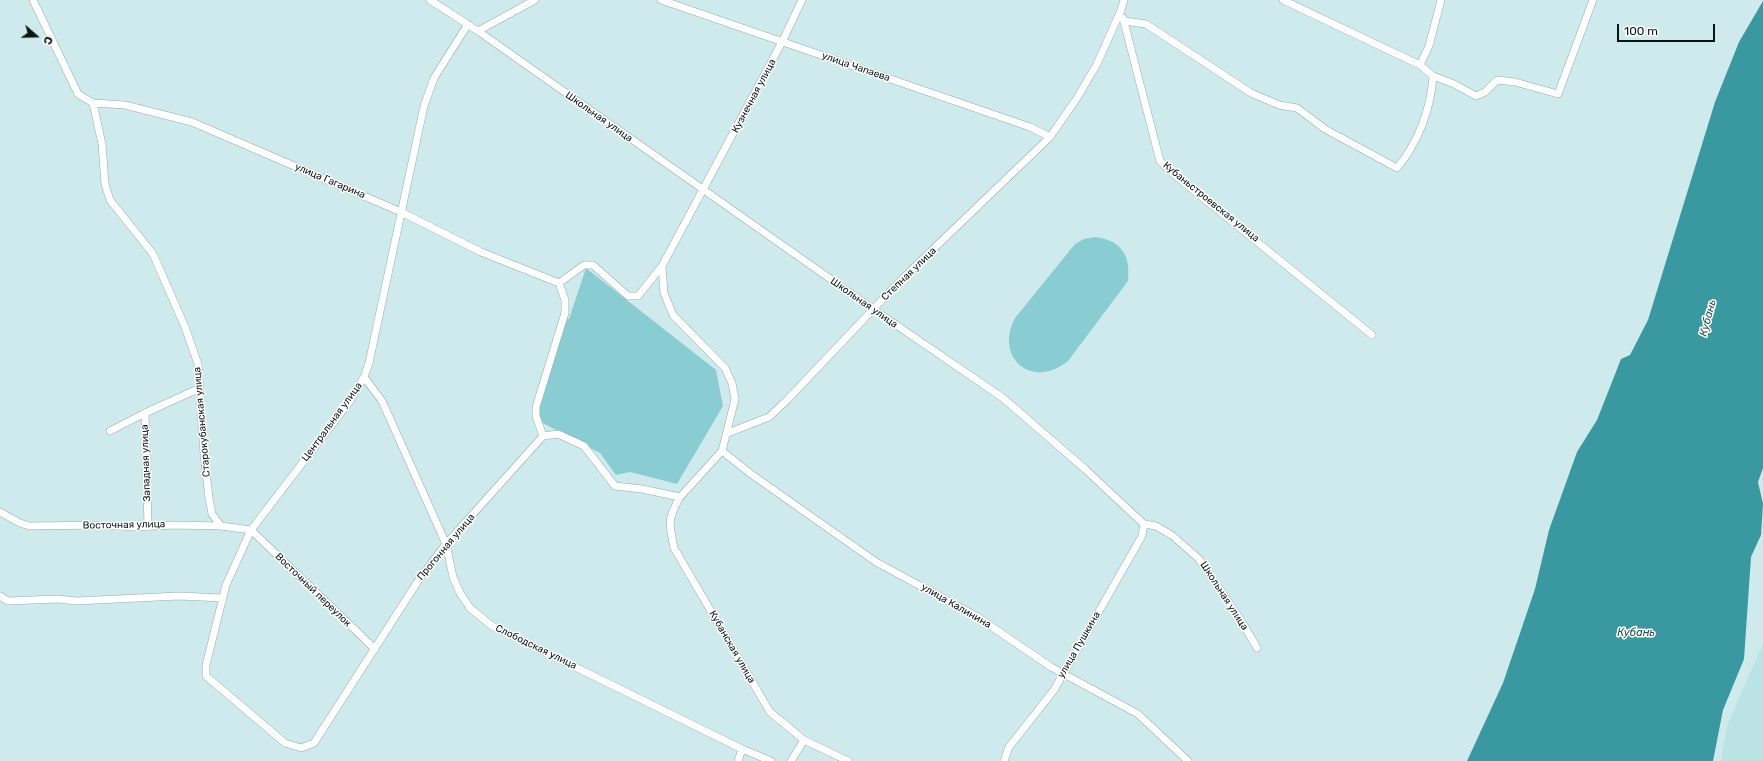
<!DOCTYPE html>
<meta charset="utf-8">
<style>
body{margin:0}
#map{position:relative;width:1763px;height:761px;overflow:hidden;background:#ceeaed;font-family:Rubik,sans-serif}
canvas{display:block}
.north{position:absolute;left:16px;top:16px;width:40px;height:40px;-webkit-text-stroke:3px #fff;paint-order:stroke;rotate:110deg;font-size:11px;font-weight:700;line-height:16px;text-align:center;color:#0a1515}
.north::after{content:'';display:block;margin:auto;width:14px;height:18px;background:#0a1515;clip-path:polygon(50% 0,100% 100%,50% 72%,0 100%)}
.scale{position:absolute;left:1617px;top:24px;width:98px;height:18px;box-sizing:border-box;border:2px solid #0a1515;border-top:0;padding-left:5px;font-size:12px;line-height:14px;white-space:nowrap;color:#0a1515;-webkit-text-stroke:3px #fff;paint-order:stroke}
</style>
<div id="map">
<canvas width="1763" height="761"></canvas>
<div class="north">С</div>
<div class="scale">100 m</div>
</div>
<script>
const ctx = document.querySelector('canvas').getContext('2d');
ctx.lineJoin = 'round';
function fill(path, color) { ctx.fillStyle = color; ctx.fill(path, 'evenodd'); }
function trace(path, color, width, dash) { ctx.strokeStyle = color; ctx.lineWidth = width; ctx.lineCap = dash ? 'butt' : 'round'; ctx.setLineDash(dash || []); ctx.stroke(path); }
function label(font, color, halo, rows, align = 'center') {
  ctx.font = font + ' Rubik,sans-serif'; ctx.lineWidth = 3; ctx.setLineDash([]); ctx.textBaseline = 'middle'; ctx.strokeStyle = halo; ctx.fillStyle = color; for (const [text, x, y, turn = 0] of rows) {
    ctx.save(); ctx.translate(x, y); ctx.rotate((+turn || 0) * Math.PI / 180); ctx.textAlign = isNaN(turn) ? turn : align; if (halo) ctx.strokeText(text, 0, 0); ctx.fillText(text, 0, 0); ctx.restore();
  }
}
const built = new Path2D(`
 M 1763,644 L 1763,761 L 1721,761 L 1727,726 Z`);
const green = new Path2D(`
 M 1095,237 C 1121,240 1131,255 1128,281 L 1068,361 C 1032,390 994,358 1015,318 L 1075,244 L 1084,239 Z
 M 586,268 L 716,370 L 723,406 L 677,484 L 630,472 L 616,475 L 600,453 L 541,422 L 536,413 L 566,319 L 569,319 Z`);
const water = new Path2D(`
 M 1763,1 L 1763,468 L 1758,482 L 1763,504 L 1761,535 L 1751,557 L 1744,659 L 1723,710 L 1713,761 L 1467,761 L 1503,683 L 1535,589 L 1549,530 L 1577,452 L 1597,420 L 1621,359 L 1630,355 L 1648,320 L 1715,102 L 1739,42 Z`);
const minor = new Path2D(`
 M 33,0 L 78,94 L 93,103 L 125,105 L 192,122 L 401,212 L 481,252 L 559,283
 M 430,0 L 478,31 L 873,309 L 1003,398 L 1085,469 L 1133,514 L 1144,524 L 1156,526 L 1173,536 L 1199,559 L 1242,622 L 1257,648
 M 661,0 L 1030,127 L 1050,137
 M 1123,18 L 1160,161 L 1171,172 L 1372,335
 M 1124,21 L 1146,24 L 1251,93 L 1279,105 L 1297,108 L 1325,129 L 1397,168 C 1418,143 1431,109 1433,76 L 1420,65 L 1283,0
 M 468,24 L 434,78 L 424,106 L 369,363 L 364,377 L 350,401 L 251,530 L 226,585 L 206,665 L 206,676 L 285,743 L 301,748 L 314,743 L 418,581 L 446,544 L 543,436 L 536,416 L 536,407 L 565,313 L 565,300 L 559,283
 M 478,31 L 535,0
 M 1420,65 L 1429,46 L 1441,0
 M 1433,76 L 1454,84 L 1476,96 L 1485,92 L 1497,80 L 1515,82 L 1558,94 L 1593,0
 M 93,103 L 102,144 L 105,184 L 110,200 L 153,254 L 185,327 L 198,364 L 204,454 L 209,498 L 212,514 L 221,526
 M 559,283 L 584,265 L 593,265 L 628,296 L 638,296 L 662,266 L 782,42 L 802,0
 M 364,377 L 382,401 L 446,544 L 453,577 L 460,593 L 470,608 L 492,626 L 742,749 L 771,761
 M 110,431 L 145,413
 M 728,433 L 769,417 L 787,400 L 900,281 L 1050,137 L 1077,98 L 1097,64 L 1121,10 L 1124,0
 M 543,436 L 558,434 L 584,446 L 615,486 L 642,489 L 680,497 L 722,451 L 735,399 L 732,383 L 725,368 L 673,315 L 664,293 L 662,266
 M 722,451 L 751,474 L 876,562 L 976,616 L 1051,667 L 1138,714 L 1188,761
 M 680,497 C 667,520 669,523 674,548 L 770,712 L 804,740 L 848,761
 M 0,512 L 20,523 L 29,526 L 107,525 L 134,527 L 173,525 L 221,526 L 251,530 L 375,649
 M 148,527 L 145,413 L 200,388
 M 0,596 L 8,601 L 58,599 L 76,601 L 179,596 L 223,598
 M 738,761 L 742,749
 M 791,761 L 804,740
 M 1004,761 L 1009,747 L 1054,690 L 1142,536 L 1144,524`);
const streetNames = [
 ["улица Чапаева",856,67,19],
 ["Кузнечная улица",754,96,-62],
 ["Школьная улица",599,117,35],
 ["улица Гагарина",330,181,23],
 ["Кубаньстроевская улица",1211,202,39],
 ["Степная улица",909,274,-44],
 ["Школьная улица",864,303,35],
 ["Старокубанская улица",202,422,-95],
 ["Центральная улица",332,422,-54],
 ["Западная улица",146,463,-92],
 ["Восточная улица",124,525,-1],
 ["Прогонная улица",446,547,-50],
 ["Восточный переулок",313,590,44],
 ["Школьная улица",1224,596,57],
 ["улица Калинина",956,606,30],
 ["улица Пушкина",1079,645,-60],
 ["Слободская улица",536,647,26],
 ["Кубанская улица",732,647,60]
];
const waterNames = [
 ["Кубань",1708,318,-75],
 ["Кубань",1636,633]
];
fill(built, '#bbe2e5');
fill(green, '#89cdd3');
fill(water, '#3a98a0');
trace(minor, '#91adaf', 8);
trace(minor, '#fff', 7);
label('10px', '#0a1515', '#fff', streetNames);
label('italic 11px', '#244e52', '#fff', waterNames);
</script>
